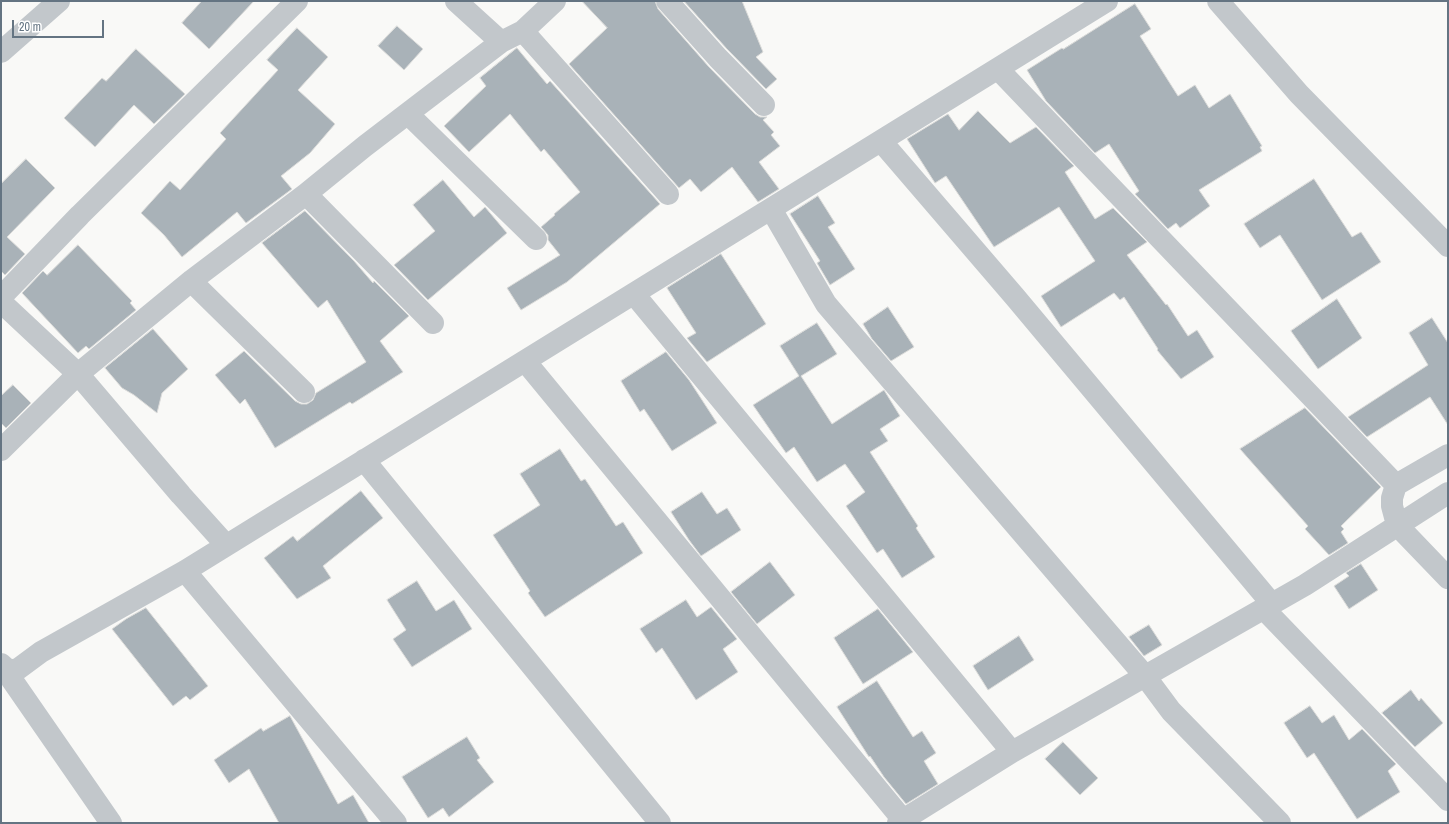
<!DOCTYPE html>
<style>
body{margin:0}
#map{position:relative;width:1449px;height:824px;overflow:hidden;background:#f9f9f7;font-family:"Archivo Narrow",sans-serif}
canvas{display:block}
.frame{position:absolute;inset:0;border:2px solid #647482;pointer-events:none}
.scale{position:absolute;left:12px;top:20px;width:92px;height:18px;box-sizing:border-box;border:2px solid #647482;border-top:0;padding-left:5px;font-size:12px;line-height:14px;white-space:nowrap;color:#647482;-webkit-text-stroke:3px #fff;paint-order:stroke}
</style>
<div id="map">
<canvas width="1449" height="824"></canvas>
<div class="frame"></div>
<div class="scale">20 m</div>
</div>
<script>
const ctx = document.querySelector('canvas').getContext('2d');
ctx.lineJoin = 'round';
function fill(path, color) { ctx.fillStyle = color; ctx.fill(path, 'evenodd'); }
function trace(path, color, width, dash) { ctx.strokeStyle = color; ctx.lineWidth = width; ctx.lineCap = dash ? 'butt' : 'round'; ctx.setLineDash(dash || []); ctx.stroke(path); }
const building = new Path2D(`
 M 202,1 L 254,1 L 209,49 L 182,23 Z
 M 582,1 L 655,1 L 658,9 L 709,67 L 755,114 L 760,117 L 767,117 L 763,120 L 774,132 L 771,135 L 780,146 L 759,162 L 779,189 L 758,202 L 732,167 L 701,192 L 690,179 L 679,188 L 569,64 L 607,28 Z
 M 684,1 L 742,1 L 763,52 L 756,57 L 777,79 L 766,89 L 727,49 Z
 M 1135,4 L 1151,29 L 1140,36 L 1178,96 L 1195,85 L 1209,108 L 1230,94 L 1262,146 L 1260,147 L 1262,151 L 1199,190 L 1210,206 L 1180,228 L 1176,223 L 1168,229 L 1135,194 L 1139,191 L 1109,144 L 1095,153 L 1046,101 L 1027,70 L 1062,48 L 1063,49 Z
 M 397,26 L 423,49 L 404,70 L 378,46 Z
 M 297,28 L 328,57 L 298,90 L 335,124 L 310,153 L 281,176 L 292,189 L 246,223 L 237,212 L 182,257 L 164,235 L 141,213 L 170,181 L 180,190 L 226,139 L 220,133 L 278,70 L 267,60 Z
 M 517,48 L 547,84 L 550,81 L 660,204 L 567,282 L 521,310 L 507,288 L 560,255 L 548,240 L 548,235 L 541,227 L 555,215 L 554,214 L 580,192 L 544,149 L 541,152 L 510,114 L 469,152 L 444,126 L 486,86 L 480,78 Z
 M 136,49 L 185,94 L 154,124 L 134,105 L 95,147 L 64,118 L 102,78 L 106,81 Z
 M 978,111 L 1010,143 L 1036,127 L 1074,166 L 1065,172 L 1095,219 L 1113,208 L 1147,242 L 1127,255 L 1166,305 L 1167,304 L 1188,336 L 1197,330 L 1214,357 L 1181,379 L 1157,350 L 1158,349 L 1124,297 L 1120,300 L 1114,293 L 1061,327 L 1041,296 L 1095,261 L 1059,207 L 994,247 L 946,176 L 935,183 L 907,139 L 948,114 L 959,130 Z
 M 26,159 L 55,188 L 7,237 L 25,254 L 5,275 L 1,271 L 1,184 Z
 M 1314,179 L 1352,237 L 1361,232 L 1381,262 L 1322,300 L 1280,235 L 1260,248 L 1244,224 Z
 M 443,180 L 474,217 L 485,207 L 507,233 L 428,300 L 394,265 L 435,231 L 413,205 Z
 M 818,196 L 835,223 L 828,227 L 855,269 L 830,285 L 817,263 L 820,261 L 790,214 Z
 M 305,211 L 354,261 L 373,283 L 374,281 L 409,316 L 380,341 L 403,372 L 352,404 L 350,402 L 275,448 L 245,399 L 240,404 L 215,375 L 244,351 L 295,401 L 301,404 L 307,404 L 313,400 L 316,393 L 366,362 L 327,300 L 318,308 L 262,243 Z
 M 78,245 L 132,301 L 130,303 L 136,310 L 89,349 L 86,346 L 78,353 L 22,293 L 43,271 L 47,275 Z
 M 721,254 L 766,324 L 707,362 L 687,338 L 696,333 L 667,288 Z
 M 1337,299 L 1362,338 L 1318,369 L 1291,331 Z
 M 888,307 L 914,347 L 891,361 L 872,339 L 863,324 Z
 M 1432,318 L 1448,343 L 1448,425 L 1430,397 L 1367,437 L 1348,417 L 1428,365 L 1409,333 Z
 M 817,323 L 837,354 L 801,376 L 832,424 L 884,390 L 900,416 L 880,429 L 888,441 L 870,452 L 918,526 L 916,528 L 935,557 L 902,578 L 883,549 L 877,553 L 846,506 L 865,492 L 845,464 L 817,482 L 794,447 L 786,453 L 753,405 L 799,376 L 780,346 Z
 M 153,329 L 188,369 L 162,393 L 157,413 L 134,395 L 122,388 L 105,368 Z
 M 666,352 L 689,380 L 717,423 L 672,451 L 644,409 L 640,412 L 621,381 Z
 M 13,385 L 31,403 L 6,428 L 1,423 L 1,396 Z
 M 1305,408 L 1381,487 L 1341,526 L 1344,529 L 1341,532 L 1348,543 L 1329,555 L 1305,529 L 1308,526 L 1240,449 Z
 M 560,449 L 581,481 L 585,479 L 616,526 L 623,522 L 643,553 L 545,617 L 528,593 L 530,591 L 493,535 L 540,505 L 520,474 Z
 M 361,491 L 383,518 L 323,566 L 331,578 L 297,599 L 264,558 L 293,536 L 297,541 Z
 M 702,492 L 717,514 L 727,508 L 741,530 L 701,556 L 689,540 L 671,512 Z
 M 770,562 L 795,595 L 757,624 L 731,592 Z
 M 1361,564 L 1378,590 L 1349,609 L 1334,586 L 1349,576 L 1346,573 Z
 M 417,581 L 436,611 L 454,600 L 472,629 L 412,667 L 393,639 L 406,630 L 387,600 Z
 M 686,600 L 697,617 L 711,607 L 737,639 L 723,649 L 738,672 L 696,700 L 662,648 L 656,653 L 640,629 Z
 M 146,608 L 208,686 L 190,700 L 186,696 L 173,706 L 112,629 L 126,619 Z
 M 878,609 L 913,652 L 863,684 L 834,638 Z
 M 1149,625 L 1162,645 L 1144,656 L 1129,637 Z
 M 1019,636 L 1034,660 L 988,690 L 973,666 Z
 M 877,681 L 913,737 L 922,731 L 936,753 L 924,761 L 938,784 L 906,804 L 884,777 L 870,756 L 869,757 L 837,707 Z
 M 1411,690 L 1419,701 L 1421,698 L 1443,723 L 1415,747 L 1382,713 Z
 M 1310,706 L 1322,723 L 1334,715 L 1349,740 L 1362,729 L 1396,764 L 1388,771 L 1400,792 L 1357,819 L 1314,753 L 1307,758 L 1284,723 Z
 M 290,716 L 338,804 L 353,795 L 369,823 L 279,823 L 249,769 L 229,783 L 214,760 L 261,728 L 263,731 Z
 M 467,737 L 480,758 L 477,760 L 494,782 L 449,817 L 443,808 L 428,818 L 402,777 Z
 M 1063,742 L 1098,778 L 1080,795 L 1045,759 Z`);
const minor = new Path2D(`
 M 456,1 L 501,42 L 523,31 L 555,1
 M 667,1 L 718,58 L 764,105
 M 1218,1 L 1299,94 L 1448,246
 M 523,31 L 668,194
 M 1,52 L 59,1
 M 998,69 L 1396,485 L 1448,455
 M 408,114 L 536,239
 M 881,141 L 1015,297 L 1272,604
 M 306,194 L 433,323
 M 771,209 L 826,304 L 1145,676 L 1171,711 L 1280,823
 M 191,281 L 304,392
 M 634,294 L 1012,752 L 898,823
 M 1,297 L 80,215 L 297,1
 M 1,302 L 78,374 L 181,495 L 226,545
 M 525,361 L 903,820
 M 1,450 L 78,374 L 191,281 L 306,194 L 365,146 L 501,42
 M 364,460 L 660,823
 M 1396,485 L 1392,498 L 1392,506 L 1397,525 L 1448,578
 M 185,571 L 396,823
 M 1264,609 L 1448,800
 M 1,664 L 9,671 L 18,669 L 41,652 L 185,571 L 1107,1
 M 1,664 L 111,823
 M 1012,752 L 1305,585 L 1448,493`);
fill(building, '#a9b2b8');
trace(building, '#dbdbd9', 1);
trace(minor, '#c2c7cb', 22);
</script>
